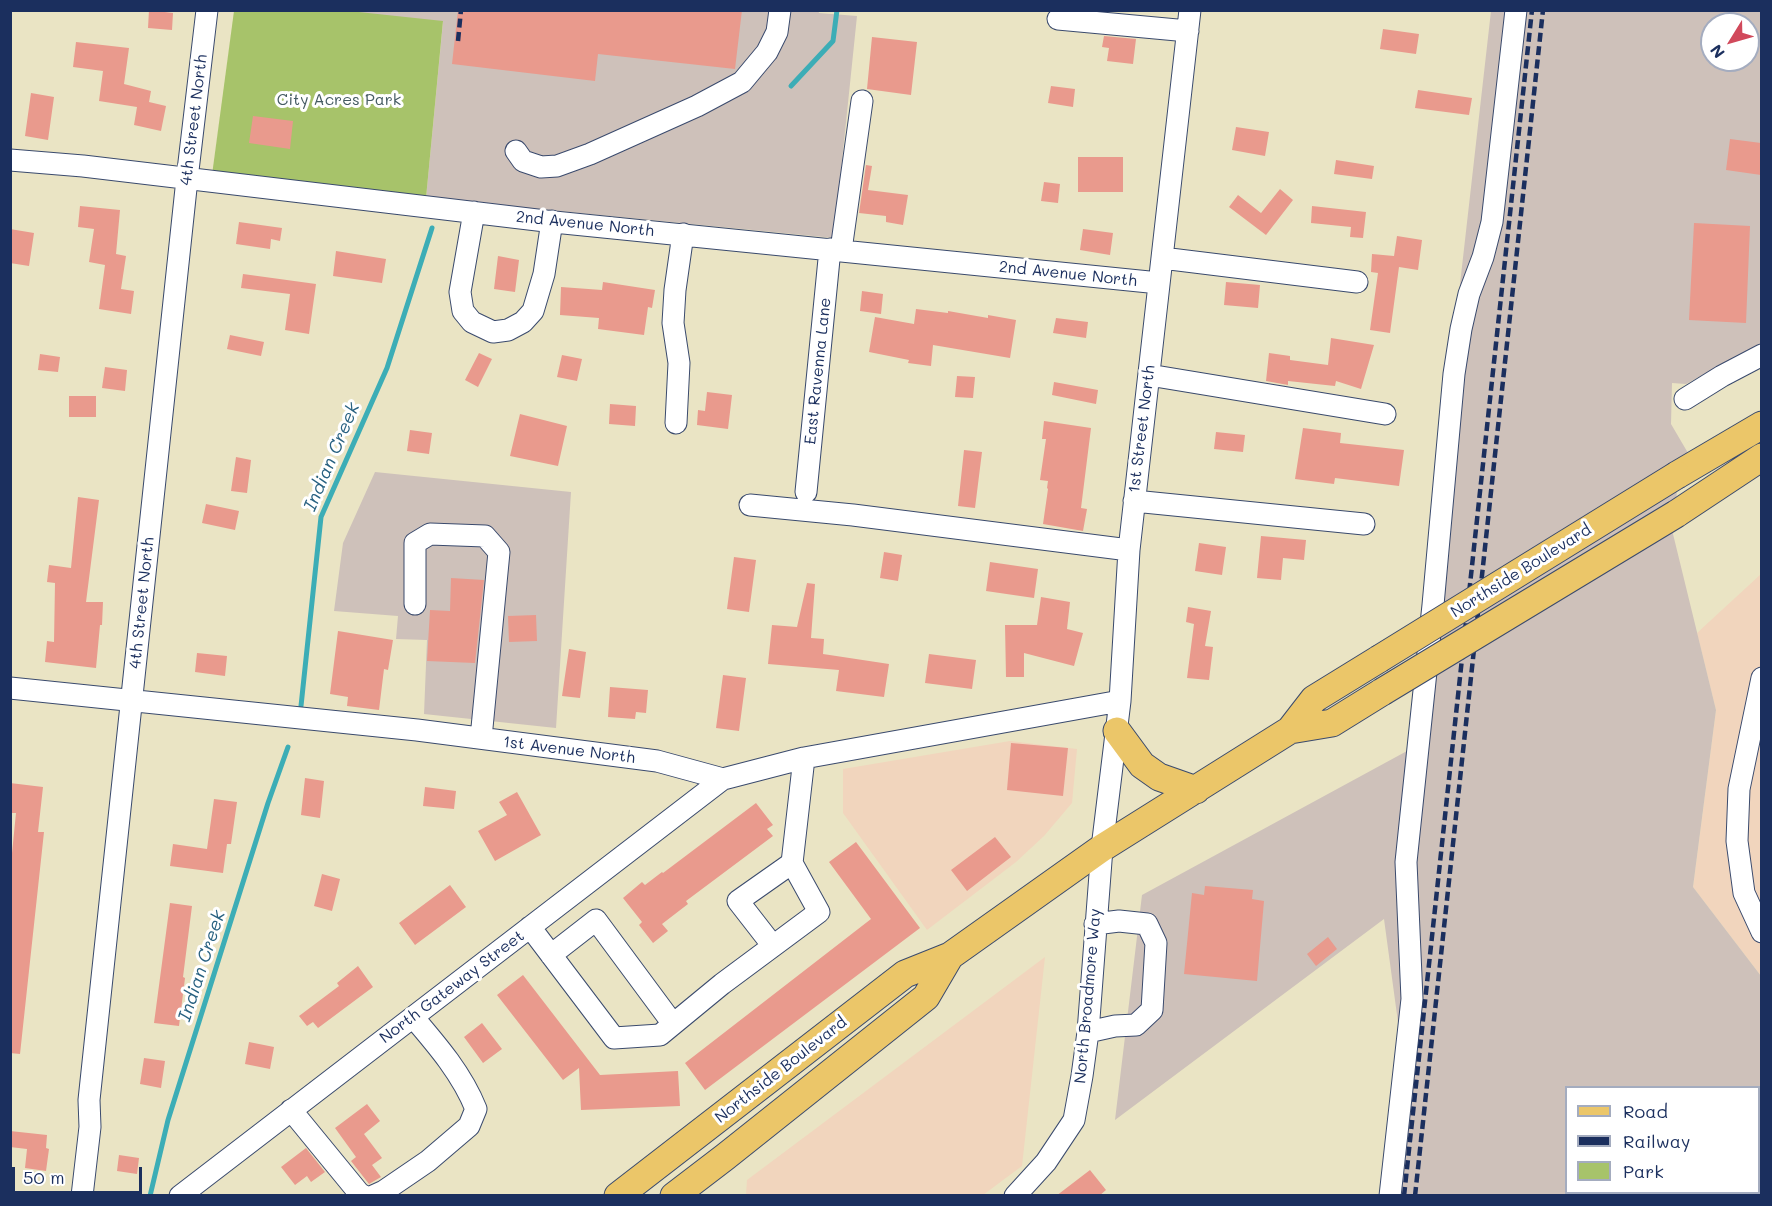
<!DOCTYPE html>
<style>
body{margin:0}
#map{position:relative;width:1772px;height:1206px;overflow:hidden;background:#eae4c4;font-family:Mali,sans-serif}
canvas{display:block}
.frame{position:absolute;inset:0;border:12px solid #1b2f5e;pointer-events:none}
.legend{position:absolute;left:1565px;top:1086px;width:195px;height:108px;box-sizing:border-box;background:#fff;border:2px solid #a4acbf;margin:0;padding:8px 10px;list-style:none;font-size:18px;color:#1b2f5e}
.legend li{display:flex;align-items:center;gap:12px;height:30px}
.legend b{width:30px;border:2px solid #a4acbf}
.north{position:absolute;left:1700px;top:12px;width:60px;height:60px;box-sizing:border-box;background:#fff;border:2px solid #a4acbf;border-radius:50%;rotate:233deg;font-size:16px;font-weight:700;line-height:24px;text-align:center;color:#1b2f5e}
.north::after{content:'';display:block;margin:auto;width:21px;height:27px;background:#d1495b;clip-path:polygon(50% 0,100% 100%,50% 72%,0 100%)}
.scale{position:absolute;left:12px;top:1167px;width:130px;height:27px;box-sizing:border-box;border:3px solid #1b2f5e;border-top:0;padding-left:8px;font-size:18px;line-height:21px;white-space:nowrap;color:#1b2f5e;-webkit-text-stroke:4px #fff;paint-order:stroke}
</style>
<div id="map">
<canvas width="1772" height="1206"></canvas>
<div class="frame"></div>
<ul class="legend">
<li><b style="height:8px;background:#ebc669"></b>Road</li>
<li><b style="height:8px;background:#1b2f5e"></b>Railway</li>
<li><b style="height:16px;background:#a7c36a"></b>Park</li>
</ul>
<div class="north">N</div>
<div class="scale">50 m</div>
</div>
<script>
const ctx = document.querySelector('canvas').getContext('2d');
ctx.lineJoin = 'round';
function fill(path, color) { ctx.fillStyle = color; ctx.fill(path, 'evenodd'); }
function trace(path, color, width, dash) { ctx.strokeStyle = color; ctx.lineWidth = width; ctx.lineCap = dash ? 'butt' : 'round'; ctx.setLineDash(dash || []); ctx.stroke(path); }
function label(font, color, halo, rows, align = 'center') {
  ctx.font = font + ' Mali,sans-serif'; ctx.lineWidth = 6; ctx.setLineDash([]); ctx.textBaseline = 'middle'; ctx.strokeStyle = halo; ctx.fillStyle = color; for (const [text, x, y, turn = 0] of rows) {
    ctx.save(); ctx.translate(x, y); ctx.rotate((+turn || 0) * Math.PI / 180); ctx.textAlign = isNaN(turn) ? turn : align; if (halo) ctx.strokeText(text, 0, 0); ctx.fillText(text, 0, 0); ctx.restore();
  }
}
const built = new Path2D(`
 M 1761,574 L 1761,976 L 1693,887 L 1716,710 L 1697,633 Z
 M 1010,741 L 1077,749 L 1072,803 L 1044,836 L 1016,862 L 927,930 L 843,813 L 843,769 Z
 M 1045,957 L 1022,1166 L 983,1195 L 746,1195 L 747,1180 Z`);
const industrial = new Path2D(`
 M 818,10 L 819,13 L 857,16 L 834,238 L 426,198 L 443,22 L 340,11 Z
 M 1491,11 L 1761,11 L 1761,343 L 1686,384 L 1672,383 L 1671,424 L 1688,453 L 1680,458 L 1673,534 L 1716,710 L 1693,887 L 1761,976 L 1761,1195 L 1382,1195 L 1400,1037 L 1384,919 L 1115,1120 L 1142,895 L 1407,751 ZM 1712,24 L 1748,24 L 1748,60 L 1712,60 ZM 1566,1088 L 1758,1088 L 1758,1192 L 1566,1192 Z
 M 375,472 L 571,492 L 556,728 L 424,714 L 427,640 L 396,639 L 398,616 L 334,611 L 343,543 Z`);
const green = new Path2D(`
 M 340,10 L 443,21 L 426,198 L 212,175 L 234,11 Z`);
const stream = new Path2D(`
 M 791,86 L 833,41 L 837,10
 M 301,706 L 321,517 L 387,368 L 432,228
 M 150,1196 L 168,1120 L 268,803 L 288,747`);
const building = new Path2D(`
 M 149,10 L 173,13 L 172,30 L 148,28 Z
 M 458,10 L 742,10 L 735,69 L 598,54 L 595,81 L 452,64 Z
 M 1383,29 L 1419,34 L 1416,54 L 1380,49 Z
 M 1104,36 L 1136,39 L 1133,64 L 1107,61 L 1109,48 L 1102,47 Z
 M 872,37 L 917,42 L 911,95 L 867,89 Z
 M 76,42 L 129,48 L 124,84 L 151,91 L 149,102 L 166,106 L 161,131 L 134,125 L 137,107 L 99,101 L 103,71 L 73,67 Z
 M 1051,86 L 1075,89 L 1073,107 L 1048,103 Z
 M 1418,90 L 1472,98 L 1469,115 L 1415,108 Z
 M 31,93 L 54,97 L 48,140 L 25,136 Z
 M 253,116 L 293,121 L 290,149 L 249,143 Z
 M 1236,127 L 1269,132 L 1265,156 L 1232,150 Z
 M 1730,139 L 1761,143 L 1761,175 L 1726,170 Z
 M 1078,157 L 1123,157 L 1123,192 L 1078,192 Z
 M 1336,160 L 1374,166 L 1372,179 L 1334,174 Z
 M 866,165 L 872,166 L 868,190 L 908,195 L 903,225 L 886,222 L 886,216 L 859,213 Z
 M 1044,182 L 1060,184 L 1058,203 L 1041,201 Z
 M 1280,189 L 1293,200 L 1266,235 L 1229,207 L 1238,195 L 1261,213 Z
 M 80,206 L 120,210 L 116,254 L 126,256 L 121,289 L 134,291 L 131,314 L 99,309 L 105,265 L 89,262 L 94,229 L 78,227 Z
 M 1312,206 L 1366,212 L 1363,238 L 1350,237 L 1351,227 L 1311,223 Z
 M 239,222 L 282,228 L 280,241 L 271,239 L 270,249 L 236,244 Z
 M 1694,223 L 1750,226 L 1746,323 L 1689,320 Z
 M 10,229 L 34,233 L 29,266 L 10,263 Z
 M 1083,229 L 1113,233 L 1110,255 L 1080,250 Z
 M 1397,236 L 1422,240 L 1418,270 L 1399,267 L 1390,333 L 1370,330 L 1378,273 L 1371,272 L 1372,254 L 1394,256 Z
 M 336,251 L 386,259 L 382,283 L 333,276 Z
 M 498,256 L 519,260 L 515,292 L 494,289 Z
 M 243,274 L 316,284 L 309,334 L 285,330 L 290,294 L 241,288 Z
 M 603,282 L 655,290 L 652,308 L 648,307 L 644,335 L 598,329 L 599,318 L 560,315 L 561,287 L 602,290 Z
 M 1226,282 L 1260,285 L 1258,308 L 1224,305 Z
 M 862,291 L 883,294 L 881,314 L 860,311 Z
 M 916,309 L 948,313 L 948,311 L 988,318 L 988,315 L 1016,320 L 1010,358 L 933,345 L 931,366 L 908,363 L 909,360 L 869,352 L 875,317 L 914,324 Z
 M 1056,318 L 1088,322 L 1086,338 L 1053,333 Z
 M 230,335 L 264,342 L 261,356 L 227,349 Z
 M 1331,338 L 1374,345 L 1361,389 L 1336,381 L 1335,386 L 1288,381 L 1288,385 L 1266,381 L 1269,353 L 1290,356 L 1290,360 L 1328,365 Z
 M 479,353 L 492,359 L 478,387 L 465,380 Z
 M 40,354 L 60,357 L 58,372 L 38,370 Z
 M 562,355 L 582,359 L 577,381 L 557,377 Z
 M 105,367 L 127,370 L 125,391 L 102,388 Z
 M 957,376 L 975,377 L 973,398 L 955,397 Z
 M 1054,382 L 1098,390 L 1096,404 L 1052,395 Z
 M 707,392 L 732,395 L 728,429 L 697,425 L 698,410 L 705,411 Z
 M 69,396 L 96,396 L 96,417 L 69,417 Z
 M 610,404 L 636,406 L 635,426 L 609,424 Z
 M 520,414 L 567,426 L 558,466 L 510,456 Z
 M 1044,421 L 1091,428 L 1081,508 L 1087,509 L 1083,531 L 1043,524 L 1048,489 L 1047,488 L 1048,481 L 1040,480 L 1046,439 L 1042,439 Z
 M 1303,428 L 1341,433 L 1340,443 L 1404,450 L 1399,486 L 1335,478 L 1334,484 L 1295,479 Z
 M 410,430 L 432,433 L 429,454 L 407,451 Z
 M 1216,432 L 1245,435 L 1243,452 L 1214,449 Z
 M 964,450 L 982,452 L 975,508 L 958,506 Z
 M 236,457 L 251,460 L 247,493 L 231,491 Z
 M 78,497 L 99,500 L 86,602 L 103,602 L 102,625 L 100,625 L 96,668 L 45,662 L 47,641 L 54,642 L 55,583 L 47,582 L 49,565 L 71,568 Z
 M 206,504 L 239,511 L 235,530 L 202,523 Z
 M 1261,536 L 1306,540 L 1304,560 L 1283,558 L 1281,580 L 1257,578 Z
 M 1199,543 L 1226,547 L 1222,575 L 1195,571 Z
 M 884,552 L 902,555 L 898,581 L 880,578 Z
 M 734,557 L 756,560 L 749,612 L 727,609 Z
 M 990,562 L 1038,569 L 1034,598 L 986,591 Z
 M 451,578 L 484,580 L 475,663 L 427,661 L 430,610 L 450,611 Z
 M 807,583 L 815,584 L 811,638 L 824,639 L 823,654 L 889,664 L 884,697 L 836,691 L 839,670 L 768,664 L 772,625 L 797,627 Z
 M 1041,597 L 1070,602 L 1067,629 L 1083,633 L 1074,666 L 1024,653 L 1024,677 L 1006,677 L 1005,625 L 1037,625 Z
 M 1188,607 L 1211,611 L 1205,646 L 1213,647 L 1209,680 L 1187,678 L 1194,624 L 1186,622 Z
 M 536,615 L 537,641 L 509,642 L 508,616 Z
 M 338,631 L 393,640 L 388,670 L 384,669 L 379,710 L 347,706 L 348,697 L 330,694 Z
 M 569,649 L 586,652 L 580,698 L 562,696 Z
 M 197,653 L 227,656 L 225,676 L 195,672 Z
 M 929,654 L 976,660 L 972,689 L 925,683 Z
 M 723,675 L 746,678 L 739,731 L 716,728 Z
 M 610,687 L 648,690 L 646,713 L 636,712 L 635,719 L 608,717 Z
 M 1011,743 L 1068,748 L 1063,796 L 1007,790 Z
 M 305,778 L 324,781 L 320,818 L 301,815 Z
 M 10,783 L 43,787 L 38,832 L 44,832 L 20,1054 L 10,1053 L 10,873 L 16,813 L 10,813 Z
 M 425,787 L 456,791 L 454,809 L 423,806 Z
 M 517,792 L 541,835 L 495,861 L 478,831 L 507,815 L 499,802 Z
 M 214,799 L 237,802 L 231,844 L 227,844 L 223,873 L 170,866 L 173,844 L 207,849 Z
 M 756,803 L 773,825 L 767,829 L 773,836 L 686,901 L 688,904 L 662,924 L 668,931 L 653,943 L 639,925 L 642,922 L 623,898 L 642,882 L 645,885 L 662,872 L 663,873 Z
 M 995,837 L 1011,857 L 967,891 L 951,870 Z
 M 856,842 L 920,928 L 705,1090 L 685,1063 L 871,919 L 829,862 Z
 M 322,874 L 340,879 L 332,911 L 314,906 Z
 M 450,885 L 466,907 L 415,945 L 399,923 Z
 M 1205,886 L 1253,890 L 1252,899 L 1264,901 L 1257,981 L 1184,974 L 1192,893 L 1204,895 Z
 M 170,903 L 192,906 L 183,977 L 185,978 L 179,1026 L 154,1023 Z
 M 1328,937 L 1337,949 L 1316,966 L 1307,954 Z
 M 358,966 L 373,987 L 318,1028 L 313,1022 L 307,1026 L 299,1016 L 339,986 L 337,983 Z
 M 523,975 L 600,1075 L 678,1071 L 680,1106 L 581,1110 L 579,1068 L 563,1080 L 497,995 Z
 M 482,1023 L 502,1049 L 483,1063 L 464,1037 Z
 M 249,1042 L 274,1047 L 270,1069 L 245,1064 Z
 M 144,1058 L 165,1061 L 161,1088 L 140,1084 Z
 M 367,1104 L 380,1121 L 364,1134 L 382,1158 L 372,1165 L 381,1177 L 369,1184 L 351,1161 L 356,1157 L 335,1128 Z
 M 10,1131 L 47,1135 L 46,1148 L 49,1149 L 46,1171 L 25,1168 L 27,1149 L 10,1147 Z
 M 306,1148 L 325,1172 L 311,1182 L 307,1176 L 295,1185 L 281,1167 Z
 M 119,1155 L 139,1158 L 137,1174 L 117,1171 Z
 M 1090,1170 L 1106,1190 L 1099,1196 L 1056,1196 Z`);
const minor = new Path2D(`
 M 1058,19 L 1188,31
 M 516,151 L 523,161 L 541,167 L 557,166 L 590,154 L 697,106 L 742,82 L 767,52 L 777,32 L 780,10
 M 10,160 L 83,166 L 554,222 L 1159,283
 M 474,212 L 460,292 L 463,311 L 472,322 L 493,332 L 508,330 L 523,322 L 533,311 L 544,274 L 552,221
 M 841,250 L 862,101
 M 1162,258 L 1357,282
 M 1149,375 L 1385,414
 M 1685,399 L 1722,376 L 1762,355
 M 676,423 L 679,363 L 673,323 L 675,290 L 683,234
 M 806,492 L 830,249
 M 1134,501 L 1364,524
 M 750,505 L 853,515 L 1129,550
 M 415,604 L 415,543 L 430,534 L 485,536 L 499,552 L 481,738
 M 1762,678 L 1739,789 L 1737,841 L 1744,893 L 1762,932
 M 10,688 L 417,730 L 657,761 L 723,779 L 804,758 L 1120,701
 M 530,927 L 614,1038 L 660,1035 L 722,984 L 819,912 L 792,863 L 804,758
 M 773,946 L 738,901 L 792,863
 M 551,955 L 596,920 L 673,1024
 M 1088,1032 L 1115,1026 L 1136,1025 L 1152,1010 L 1156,943 L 1147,924 L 1119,921 L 1095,924
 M 291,1110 L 359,1193 L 364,1196
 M 82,1196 L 90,1127 L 89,1100 L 187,179 L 207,10
 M 180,1196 L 723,779
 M 373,1196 L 384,1191 L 428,1161 L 469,1126 L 476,1109 C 462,1074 437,1045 413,1017
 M 1015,1196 L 1046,1162 L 1074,1120 L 1082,1076 L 1088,1032 L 1102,848 L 1120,701 L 1129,550 L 1190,10
 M 1390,1196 L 1412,999 L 1406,862 L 1433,605 L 1454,374 L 1461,329 L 1469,294 L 1483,257 L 1492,222 L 1516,10`);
const major = new Path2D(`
 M 1677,475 L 1762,425
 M 1676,514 L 1762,457
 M 1290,730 L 1332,723 L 1382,692
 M 1117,731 L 1142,765 L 1159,777 L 1196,790
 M 618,1196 L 905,974 L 950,956 L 1102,848 L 1290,730 L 1314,699 L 1379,659
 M 674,1196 L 725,1157 L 926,997 L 950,956`);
const rail = new Path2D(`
 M 458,41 L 461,10
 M 1404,1196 L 1532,10
 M 1415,1196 L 1543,10`);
const majorBridge = new Path2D(`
 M 1379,659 L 1677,475
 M 1382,692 L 1676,514`);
const parkNames = [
 ["City Acres Park",339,100]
];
const streetNames = [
 ["4th Street North",194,120,-83],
 ["2nd Avenue North",585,224,6],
 ["2nd Avenue North",1068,274,6],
 ["East Ravenna Lane",818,371,-84],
 ["1st Street North",1142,429,-83],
 ["Northside Boulevard",1521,571,-32],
 ["4th Street North",142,603,-84],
 ["1st Avenue North",569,750,7],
 ["North Gateway Street",452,987,-37],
 ["North Broadmore Way",1088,996,-85],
 ["Northside Boulevard",781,1070,-38]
];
const waterNames = [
 ["Indian Creek",332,457,-67],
 ["Indian Creek",202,966,-72]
];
fill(built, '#f1d5bd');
fill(industrial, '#cec1ba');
fill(green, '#a7c36a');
trace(stream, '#3cadb6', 5);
fill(building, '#e99a8d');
trace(minor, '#3a4a6d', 23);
trace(major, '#3a4a6d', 29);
trace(minor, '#fff', 21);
trace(major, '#ebc669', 27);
trace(rail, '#1b2f5e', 4.5, [9, 4.5]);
trace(majorBridge, '#3a4a6d', 29, []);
trace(majorBridge, '#ebc669', 27);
label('16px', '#455b62', '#fff', parkNames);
label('16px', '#1b2f5e', '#fff', streetNames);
label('italic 18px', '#286181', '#fff', waterNames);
</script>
